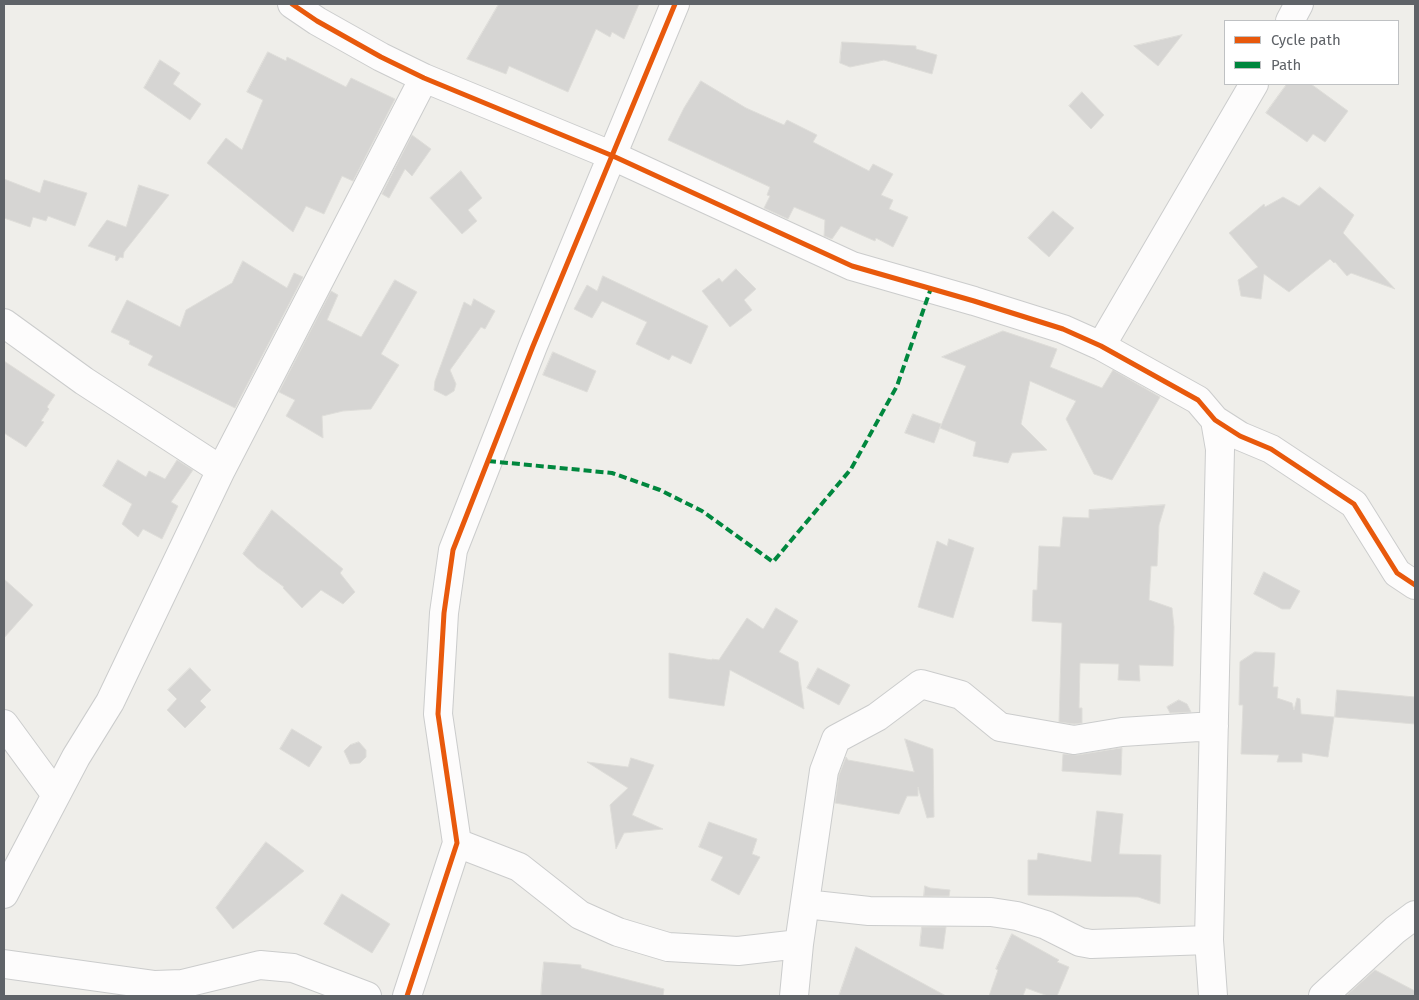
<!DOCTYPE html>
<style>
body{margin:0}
#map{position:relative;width:1419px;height:1000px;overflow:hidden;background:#efeeea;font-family:"Fira Sans",sans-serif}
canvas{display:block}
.frame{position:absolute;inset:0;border:5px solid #5f6368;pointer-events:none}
.legend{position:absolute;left:1224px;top:20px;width:175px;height:65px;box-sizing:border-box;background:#fff;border:1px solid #bfc1c3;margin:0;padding:6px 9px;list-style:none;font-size:15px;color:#5f6368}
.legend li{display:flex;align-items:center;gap:10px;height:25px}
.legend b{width:25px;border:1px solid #bfc1c3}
</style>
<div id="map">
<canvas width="1419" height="1000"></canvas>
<div class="frame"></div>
<ul class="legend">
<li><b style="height:6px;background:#e8590c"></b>Cycle path</li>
<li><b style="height:6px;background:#00873e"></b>Path</li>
</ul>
</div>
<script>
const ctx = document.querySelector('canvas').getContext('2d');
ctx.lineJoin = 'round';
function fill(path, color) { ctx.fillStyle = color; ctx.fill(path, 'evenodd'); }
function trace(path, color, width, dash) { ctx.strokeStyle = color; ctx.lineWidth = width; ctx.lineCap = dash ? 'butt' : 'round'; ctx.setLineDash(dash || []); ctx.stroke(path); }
const building = new Path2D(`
 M 499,4 L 639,4 L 624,39 L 612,32 L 610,37 L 596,29 L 568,92 L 509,66 L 506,74 L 467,59 Z
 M 1182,35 L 1158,66 L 1134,46 Z
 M 842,42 L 916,46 L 916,49 L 937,55 L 932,74 L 884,60 L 850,67 L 840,63 Z
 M 268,52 L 286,61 L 287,57 L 346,87 L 351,78 L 395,99 L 353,181 L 342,176 L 324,214 L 306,206 L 293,232 L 207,163 L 226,138 L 242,150 L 263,100 L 247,92 Z
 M 160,60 L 180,73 L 173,84 L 201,104 L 190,120 L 144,88 Z
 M 701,81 L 746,108 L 784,125 L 787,120 L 817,135 L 813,142 L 869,171 L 873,164 L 893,174 L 881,195 L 893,200 L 889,209 L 908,217 L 893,247 L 876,238 L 875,241 L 841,226 L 832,239 L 824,236 L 825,220 L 794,207 L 788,219 L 764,208 L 770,196 L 767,195 L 770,187 L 668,140 L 684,108 Z
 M 1287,84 L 1311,84 L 1348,111 L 1325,142 L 1313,134 L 1307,142 L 1266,113 Z
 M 1082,92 L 1104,115 L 1091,129 L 1069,106 Z
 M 412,135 L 431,149 L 412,176 L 405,169 L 389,198 L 382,194 Z
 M 461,171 L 482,198 L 468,210 L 477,221 L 462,234 L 430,198 Z
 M 4,179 L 40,193 L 44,180 L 87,193 L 75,226 L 48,216 L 46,221 L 33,217 L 30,227 L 4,218 Z
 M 139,185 L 169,195 L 124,252 L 123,258 L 120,257 L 117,261 L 115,260 L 116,256 L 88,246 L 107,220 L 126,227 Z
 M 1320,187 L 1354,215 L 1343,233 L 1395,289 L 1351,273 L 1347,276 L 1335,262 L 1334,263 L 1330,259 L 1289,292 L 1264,274 L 1261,299 L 1241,296 L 1238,280 L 1258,267 L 1229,233 L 1264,204 L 1265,207 L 1283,197 L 1299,206 Z
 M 1053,211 L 1074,228 L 1049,257 L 1028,238 Z
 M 243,261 L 287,288 L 294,273 L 303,277 L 235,408 L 148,365 L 153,356 L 129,344 L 130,341 L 111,332 L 127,300 L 180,327 L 186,310 L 232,283 Z
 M 736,269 L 756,289 L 744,300 L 752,310 L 730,327 L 702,291 L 719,278 L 722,282 Z
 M 603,276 L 708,326 L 691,364 L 672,355 L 669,360 L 636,344 L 647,322 L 602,301 L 592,318 L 574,309 L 587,285 L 597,291 Z
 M 395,280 L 417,292 L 381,354 L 399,365 L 371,409 L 343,411 L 322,416 L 323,438 L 286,416 L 295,400 L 279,392 L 331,291 L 338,295 L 327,320 L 361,337 Z
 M 474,299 L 495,311 L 485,329 L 481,327 L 450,370 L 456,384 L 454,391 L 446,396 L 434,390 L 435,381 L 464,302 L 471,306 Z
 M 1003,331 L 1057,349 L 1050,367 L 1102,388 L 1113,370 L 1160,397 L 1112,480 L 1094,474 L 1066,419 L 1076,401 L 1030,381 L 1021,424 L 1047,450 L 1012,453 L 1008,463 L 973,456 L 976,442 L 940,428 L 966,366 L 942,357 Z
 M 553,352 L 596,371 L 587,392 L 543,375 Z
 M 4,361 L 55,395 L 47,407 L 49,409 L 41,421 L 44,422 L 26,447 L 4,433 Z
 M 913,414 L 941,424 L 934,443 L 905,433 Z
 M 118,460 L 146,477 L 149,471 L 165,479 L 177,460 L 193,470 L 171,502 L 178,506 L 162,539 L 143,529 L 138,537 L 122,524 L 132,504 L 103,486 Z
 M 1165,505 L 1159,525 L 1157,566 L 1151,566 L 1149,600 L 1172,608 L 1174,627 L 1173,666 L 1139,665 L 1140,681 L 1118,680 L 1119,664 L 1080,663 L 1079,708 L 1082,708 L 1082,723 L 1074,724 L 1059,722 L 1062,623 L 1032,621 L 1033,590 L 1037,590 L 1039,546 L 1060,547 L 1063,517 L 1089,518 L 1089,510 Z
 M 272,510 L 343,569 L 340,573 L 355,592 L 343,604 L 321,590 L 302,608 L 283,588 L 284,587 L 257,567 L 243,554 Z
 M 949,539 L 974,548 L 953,618 L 918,607 L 937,541 L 947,546 Z
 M 1264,572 L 1300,591 L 1290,609 L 1282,609 L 1254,594 Z
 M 4,579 L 33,605 L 4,638 Z
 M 776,608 L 798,621 L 779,652 L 798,662 L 804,709 L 730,670 L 724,706 L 669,698 L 669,653 L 712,660 L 712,659 L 719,660 L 747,618 L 763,629 Z
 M 1255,652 L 1275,653 L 1273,687 L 1278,687 L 1277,698 L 1292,703 L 1294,710 L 1297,698 L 1300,699 L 1301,714 L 1334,717 L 1328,757 L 1302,753 L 1302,762 L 1277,762 L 1279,755 L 1241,754 L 1243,705 L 1239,705 L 1240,662 Z
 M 190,668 L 211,690 L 200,701 L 206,707 L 185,728 L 167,710 L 177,699 L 168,690 Z
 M 818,668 L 850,685 L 839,705 L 807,688 Z
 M 1337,690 L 1415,697 L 1415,724 L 1335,717 Z
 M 1179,700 L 1187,704 L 1191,712 L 1170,713 L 1167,707 Z
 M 292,729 L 322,747 L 309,767 L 280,749 Z
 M 905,739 L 933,749 L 934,817 L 927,818 L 918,787 L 918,796 L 907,796 L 899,814 L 835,803 L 839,775 L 846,757 L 848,760 L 914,772 Z
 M 359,742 L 366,750 L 366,757 L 360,763 L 350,764 L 344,751 L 350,745 Z
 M 1122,748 L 1121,775 L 1062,771 L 1063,754 L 1077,755 Z
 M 631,758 L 654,765 L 632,815 L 663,829 L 624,833 L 616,849 L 610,805 L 628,788 L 587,762 L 628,767 Z
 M 1097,811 L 1123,814 L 1119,854 L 1161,855 L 1160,904 L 1138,897 L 1028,895 L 1028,860 L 1037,860 L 1038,853 L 1091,862 Z
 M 709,822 L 757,839 L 752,854 L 760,857 L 739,895 L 711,880 L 723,857 L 699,847 Z
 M 266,842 L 304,871 L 233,929 L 216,908 Z
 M 925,886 L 930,888 L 950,890 L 949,896 L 924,896 Z
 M 342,894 L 390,924 L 372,953 L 324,924 Z
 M 922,927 L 946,927 L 943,949 L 920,946 Z
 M 1012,934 L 1059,960 L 1057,962 L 1069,967 L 1057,996 L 1048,996 L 1026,988 L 1023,996 L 989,996 L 998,970 L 996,969 Z
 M 856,947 L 946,996 L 839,996 Z
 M 544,962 L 581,965 L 581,968 L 664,989 L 663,996 L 541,996 Z
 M 1375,970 L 1415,991 L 1415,996 L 1346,996 Z`);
const minor = new Path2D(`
 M 292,4 L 317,21 L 381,57 L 424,78 L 613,156 L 852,266 L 974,301 L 1063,329 L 1101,346 L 1198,400 L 1215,420 L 1240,436 L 1271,449 L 1354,504 L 1397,573 L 1415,585
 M 1290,21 L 1299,4
 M 4,323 L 84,381 L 221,470
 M 1101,346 L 1254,84
 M 4,724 L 56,795
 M 457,843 L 519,867 L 580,915 L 618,932 L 668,947 L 738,951 L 799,944
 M 4,894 L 76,757 L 110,702 L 221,470 L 424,78
 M 805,904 L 869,911 L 991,912 L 1017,916 L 1046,925 L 1080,942 L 1091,944 L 1209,940
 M 4,964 L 155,985 L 182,984 L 260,965 L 293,968 L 367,996
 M 407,996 L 457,843 L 438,714 L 444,613 L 453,550 L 533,346 L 675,4
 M 794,996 L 799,944 L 824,771 L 836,739 L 877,717 L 921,684 L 961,695 L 1000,727 L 1074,740 L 1122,732 L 1214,726
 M 1213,996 L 1209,940 L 1220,449 L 1215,420
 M 1323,996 L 1395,930 L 1415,915`);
const quiet = new Path2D(`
 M 488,461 L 612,473 L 660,490 L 702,511 L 773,562 L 851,469 L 897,386 L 931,288`);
const cycleway = new Path2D(`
 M 292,4 L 317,21 L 381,57 L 424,78 L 613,156 L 852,266 L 974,301 L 1063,329 L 1101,346 L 1198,400 L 1215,420 L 1240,436 L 1271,449 L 1354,504 L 1397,573 L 1415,585
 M 407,996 L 457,843 L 438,714 L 444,613 L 453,550 L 533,346 L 675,4`);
fill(building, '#d6d5d3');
trace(building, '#deddd9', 1);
trace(minor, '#cbcccc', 30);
trace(minor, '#fdfcfc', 28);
trace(quiet, '#00873e', 4, [8, 4]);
trace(cycleway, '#e8590c', 5);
</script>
